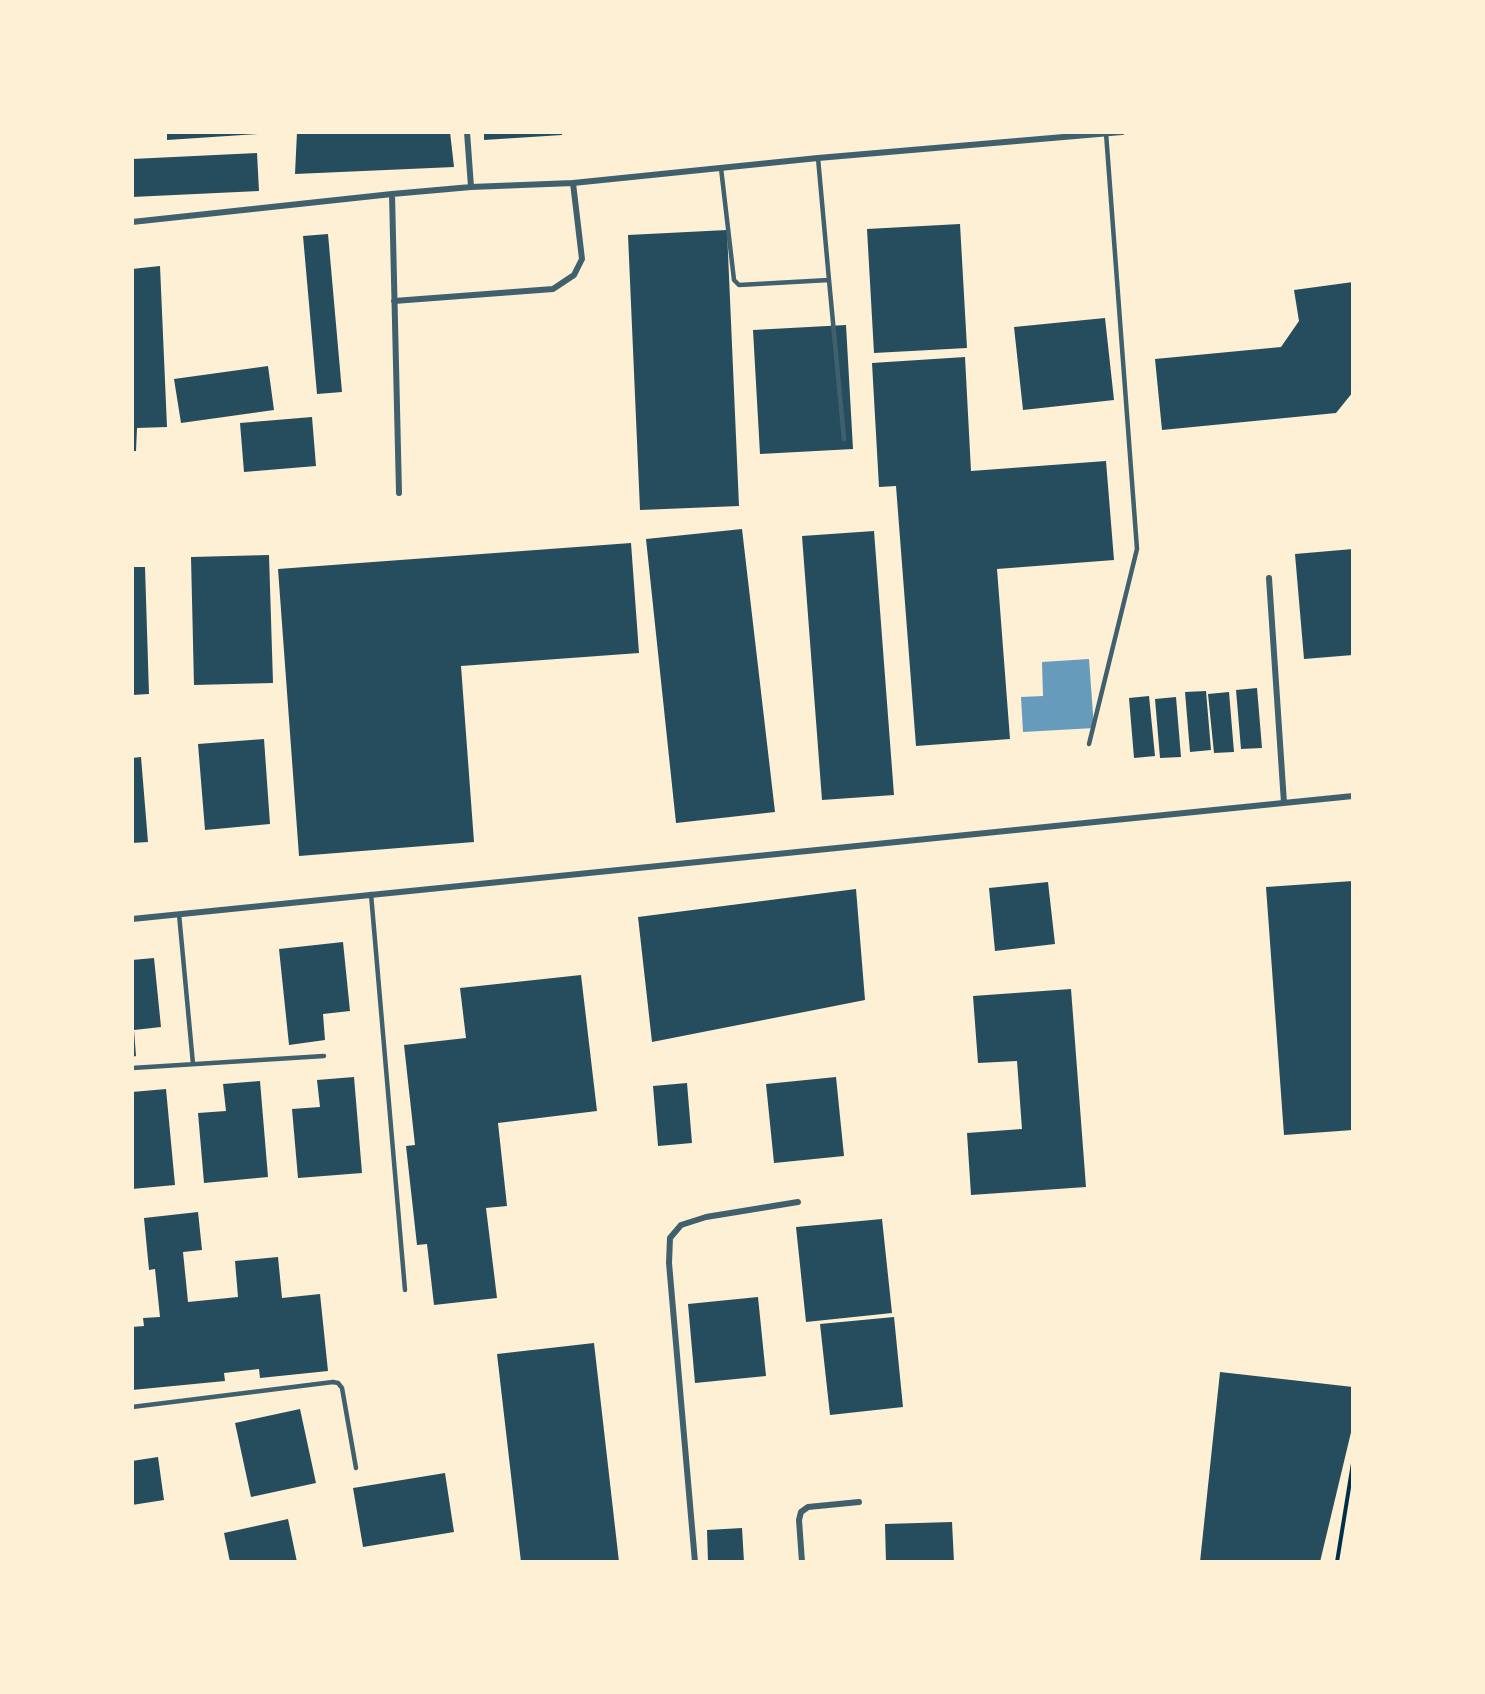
<!DOCTYPE html>
<style>
body{margin:0}
#map{position:relative;width:1485px;height:1694px;overflow:hidden;background:#fdf0d5;font-family:Signika,sans-serif}
canvas{display:block}
.frame{position:absolute;inset:0;border:134px solid #fdf0d5;pointer-events:none}
</style>
<div id="map">
<canvas width="1485" height="1694"></canvas>
<div class="frame"></div>
</div>
<script>
const ctx = document.querySelector('canvas').getContext('2d');
ctx.lineJoin = 'round';
function fill(path, color) { ctx.fillStyle = color; ctx.fill(path, 'evenodd'); }
function trace(path, color, width, dash) { ctx.strokeStyle = color; ctx.lineWidth = width; ctx.lineCap = dash ? 'butt' : 'round'; ctx.setLineDash(dash || []); ctx.stroke(path); }
const water = new Path2D(`
 M 1089,659 L 1094,728 L 1023,732 L 1021,697 L 1043,696 L 1042,662 Z`);
const building = new Path2D(`
 M 167,132 L 258,132 L 258,134 L 167,140 Z
 M 297,132 L 450,132 L 454,167 L 295,174 Z
 M 484,132 L 562,132 L 562,135 L 484,140 Z
 M 257,153 L 259,191 L 132,197 L 132,159 Z
 M 960,224 L 967,348 L 874,353 L 867,229 Z
 M 727,230 L 739,506 L 640,510 L 628,235 Z
 M 328,234 L 342,392 L 317,394 L 303,236 Z
 M 160,266 L 167,427 L 137,428 L 136,451 L 132,451 L 132,269 Z
 M 1353,282 L 1353,392 L 1336,413 L 1162,430 L 1155,359 L 1281,347 L 1299,321 L 1294,290 Z
 M 1105,318 L 1114,400 L 1023,410 L 1014,327 Z
 M 846,325 L 853,449 L 760,454 L 753,330 Z
 M 965,357 L 971,471 L 1106,461 L 1114,560 L 997,569 L 1010,739 L 916,746 L 896,486 L 879,487 L 872,363 Z
 M 268,366 L 274,410 L 181,423 L 174,379 Z
 M 312,417 L 316,466 L 244,472 L 240,423 Z
 M 742,529 L 775,812 L 676,823 L 646,539 Z
 M 874,531 L 894,795 L 822,800 L 802,536 Z
 M 631,543 L 639,653 L 461,666 L 474,842 L 299,856 L 278,569 Z
 M 1353,549 L 1353,655 L 1304,659 L 1295,554 Z
 M 269,555 L 273,683 L 194,685 L 191,557 Z
 M 132,567 L 145,567 L 149,694 L 132,695 Z
 M 1257,688 L 1262,748 L 1241,749 L 1236,690 Z
 M 1206,691 L 1211,750 L 1190,752 L 1185,692 Z
 M 1229,692 L 1234,752 L 1214,753 L 1208,694 Z
 M 1149,696 L 1155,756 L 1134,758 L 1129,698 Z
 M 1176,697 L 1181,757 L 1160,758 L 1155,699 Z
 M 264,739 L 270,824 L 205,830 L 198,744 Z
 M 141,757 L 148,842 L 132,843 L 132,758 Z
 M 1353,881 L 1353,1130 L 1284,1135 L 1266,887 Z
 M 1048,882 L 1055,944 L 995,951 L 989,888 Z
 M 856,889 L 865,1000 L 652,1042 L 638,917 Z
 M 343,942 L 350,1011 L 323,1014 L 325,1040 L 289,1045 L 279,949 Z
 M 154,958 L 161,1027 L 134,1030 L 136,1056 L 132,1057 L 132,960 Z
 M 581,975 L 597,1111 L 498,1123 L 507,1206 L 486,1208 L 497,1298 L 434,1305 L 427,1244 L 417,1245 L 406,1146 L 415,1145 L 404,1045 L 466,1038 L 460,988 Z
 M 1071,989 L 1086,1187 L 971,1195 L 967,1133 L 1022,1129 L 1017,1061 L 978,1063 L 973,996 Z
 M 354,1077 L 362,1173 L 298,1178 L 292,1109 L 320,1107 L 317,1080 Z
 M 836,1077 L 844,1156 L 774,1163 L 766,1084 Z
 M 260,1081 L 268,1177 L 204,1183 L 198,1113 L 226,1111 L 223,1084 Z
 M 687,1083 L 692,1143 L 658,1146 L 653,1086 Z
 M 166,1089 L 175,1185 L 132,1189 L 132,1092 Z
 M 198,1212 L 202,1250 L 183,1252 L 188,1302 L 238,1297 L 235,1261 L 278,1257 L 282,1298 L 320,1294 L 328,1371 L 260,1378 L 259,1369 L 224,1373 L 225,1381 L 132,1390 L 132,1327 L 144,1326 L 143,1318 L 160,1317 L 155,1269 L 149,1270 L 144,1218 Z
 M 882,1219 L 892,1313 L 806,1322 L 796,1227 Z
 M 758,1297 L 766,1376 L 695,1383 L 688,1304 Z
 M 894,1317 L 903,1407 L 830,1415 L 820,1324 Z
 M 594,1343 L 619,1562 L 521,1562 L 497,1354 Z
 M 1220,1372 L 1353,1387 L 1353,1424 L 1320,1562 L 1200,1562 Z
 M 300,1409 L 316,1483 L 251,1497 L 235,1423 Z
 M 158,1457 L 164,1500 L 132,1505 L 132,1461 Z
 M 445,1473 L 454,1532 L 363,1547 L 353,1488 Z
 M 288,1519 L 297,1562 L 230,1562 L 224,1533 Z
 M 952,1522 L 954,1562 L 886,1562 L 885,1524 Z
 M 742,1528 L 744,1562 L 708,1562 L 707,1530 Z`);
const path = new Path2D(`
 M 1337,1562 L 1353,1463`);
const service = new Path2D(`
 M 721,168 L 734,280 L 739,285 L 829,280 L 818,158
 M 829,280 L 844,439
 M 1089,744 L 1137,549 L 1106,133
 M 371,894 L 405,1290
 M 179,914 L 193,1064
 M 132,1068 L 324,1056
 M 132,1407 L 333,1382 L 338,1383 L 342,1388 L 356,1468`);
const minor = new Path2D(`
 M 467,132 L 471,187
 M 392,194 L 399,493
 M 132,222 L 392,194 L 471,187 L 573,183 L 818,158 L 1122,132
 M 394,301 L 553,289 L 574,275 L 582,259 L 573,183
 M 1269,578 L 1284,803
 M 132,919 L 1353,796
 M 695,1562 L 669,1263 L 670,1238 L 681,1225 L 706,1217 L 798,1202
 M 802,1562 L 799,1520 L 801,1512 L 808,1507 L 859,1502`);
fill(water, '#669bbc');
fill(building, '#264d5e');
trace(path, '#003049', 4);
trace(service, '#3f606c', 4.5);
trace(minor, '#3f606c', 6);
</script>
